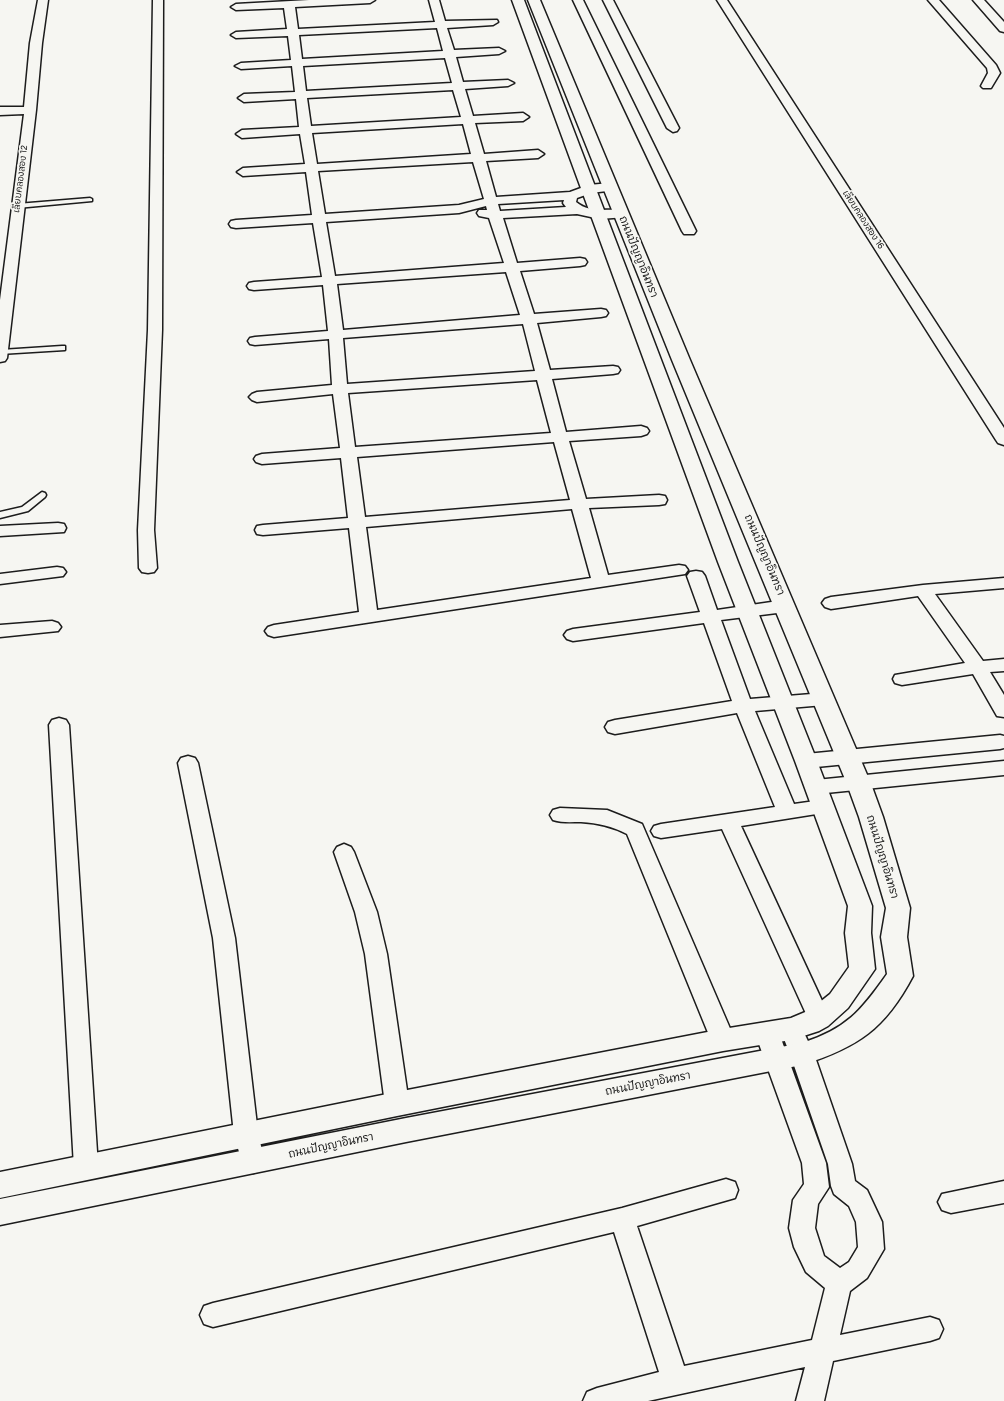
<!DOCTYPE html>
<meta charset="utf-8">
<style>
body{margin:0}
canvas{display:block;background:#f6f6f2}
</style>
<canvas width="1004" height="1401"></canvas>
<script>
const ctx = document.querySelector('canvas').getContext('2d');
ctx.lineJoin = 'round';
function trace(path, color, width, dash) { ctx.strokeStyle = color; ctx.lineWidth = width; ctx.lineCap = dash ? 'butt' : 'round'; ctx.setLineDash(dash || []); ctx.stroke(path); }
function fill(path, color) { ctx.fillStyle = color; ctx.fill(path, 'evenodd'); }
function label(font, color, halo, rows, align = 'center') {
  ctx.font = font + ' Pangolin,"Playpen Sans Thai",sans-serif'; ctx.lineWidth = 3.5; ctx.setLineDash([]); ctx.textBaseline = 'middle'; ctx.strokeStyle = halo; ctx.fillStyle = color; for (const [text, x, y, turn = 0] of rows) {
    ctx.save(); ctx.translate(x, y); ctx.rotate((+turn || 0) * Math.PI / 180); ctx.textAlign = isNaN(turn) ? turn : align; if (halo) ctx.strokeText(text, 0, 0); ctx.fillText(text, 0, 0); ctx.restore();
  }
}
const lane = new Path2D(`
 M 90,198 L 92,199 L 92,201 L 17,208 L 14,206 L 17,204 Z
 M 62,346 L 65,346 L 65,350 L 0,354 L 1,350 Z
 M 42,492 L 45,493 L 46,495 L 45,497 L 28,511 L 0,518 L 0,512 L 22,507 Z`);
const street = new Path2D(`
 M 38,0 L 48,0 L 42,43 L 36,110 L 7,358 L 5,361 L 0,362 L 0,300 L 24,114 L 0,115 L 0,107 L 24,107 L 30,43 Z
 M 153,0 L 163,0 L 162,330 L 154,530 L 157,568 L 154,572 L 148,573 L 142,572 L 139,568 L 138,530 L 148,330 Z
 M 375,0 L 370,3 L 295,7 L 298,29 L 435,22 L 429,0 L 439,0 L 445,21 L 497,20 L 498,22 L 493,25 L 447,28 L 454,50 L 499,48 L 505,51 L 499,54 L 456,57 L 463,82 L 508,80 L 514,83 L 508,86 L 465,89 L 473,116 L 523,113 L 529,117 L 523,121 L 475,123 L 484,154 L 538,150 L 544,154 L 538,158 L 486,161 L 496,197 L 570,192 L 589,185 L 610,183 L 616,187 L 615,190 L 591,193 L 577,198 L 576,202 C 592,215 608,207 626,211 L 628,214 L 626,217 L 600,219 L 577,214 L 503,218 L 517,263 L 580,258 L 585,259 L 587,262 L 585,265 L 580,266 L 520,271 L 534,314 L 601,309 L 606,310 L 608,313 L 606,316 L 601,317 L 537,323 L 550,370 L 613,366 L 618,367 L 620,370 L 618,373 L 613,374 L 552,379 L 566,432 L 641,426 L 647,428 L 649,431 L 647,434 L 641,436 L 569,441 L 586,499 L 659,495 L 665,496 L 667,500 L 665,504 L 659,505 L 589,508 L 608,575 L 679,565 L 685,566 L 688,570 L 685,574 L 274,637 L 268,635 L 265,631 L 268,627 L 274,625 L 359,612 L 349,528 L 263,535 L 257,534 L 255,530 L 257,526 L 263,525 L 348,518 L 341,458 L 262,464 L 256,462 L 254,459 L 256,456 L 262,454 L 340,448 L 333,394 L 257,402 L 252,400 L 249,397 L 252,394 L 257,392 L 332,385 L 329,339 L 255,345 L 250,344 L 248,341 L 250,338 L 255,337 L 328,331 L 323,285 L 254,290 L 249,289 L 247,286 L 249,283 L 254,282 L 322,277 L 313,223 L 236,228 L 231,227 L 229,224 L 231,221 L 236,220 L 312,215 L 306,172 L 243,176 L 237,172 L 243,168 L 305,164 L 300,134 L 242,138 L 236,134 L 242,130 L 299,127 L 296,99 L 244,102 L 238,98 L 244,94 L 295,92 L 292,66 L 241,69 L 235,66 L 241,63 L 291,60 L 288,36 L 236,38 L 231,35 L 236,32 L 287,29 L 284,8 L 236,10 L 231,7 L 236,4 L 309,0 ZM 437,28 L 443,51 L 302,59 L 299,35 ZM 445,58 L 452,83 L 306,91 L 303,66 ZM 453,90 L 461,117 L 311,126 L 307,98 ZM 463,124 L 471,154 L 317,164 L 312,133 ZM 473,162 L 484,199 L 459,205 L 325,214 L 318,171 ZM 564,200 L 563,203 L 566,207 L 500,211 L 498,204 ZM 486,206 L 487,210 L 479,210 L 477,213 L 479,216 L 489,218 L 504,263 L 335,276 L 326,222 L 459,213 ZM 506,272 L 520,315 L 343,330 L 337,284 ZM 523,324 L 535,371 L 347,384 L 343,338 ZM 537,380 L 551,433 L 355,447 L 348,393 ZM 554,442 L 570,500 L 365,517 L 357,457 ZM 572,509 L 591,578 L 377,610 L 366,527 Z
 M 573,0 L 583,0 L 696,231 L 694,234 L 684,234 L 682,231 Z
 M 603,0 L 613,0 L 679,128 L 677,131 L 673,132 L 667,128 Z
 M 717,0 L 727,0 L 1004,428 L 1004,445 L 998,443 L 996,440 Z
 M 928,0 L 939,0 L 996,65 L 1000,73 L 991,88 L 983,88 L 981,86 L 988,73 L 987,68 Z
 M 973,0 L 984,0 L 1004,22 L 1004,32 L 1000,31 Z
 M 58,523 L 64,524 L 66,528 L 64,532 L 0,536 L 0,526 Z
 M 57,567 L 63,568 L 66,572 L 63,576 L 0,584 L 0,574 Z
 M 696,571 L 702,572 L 705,576 L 717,610 L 785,600 L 791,602 L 794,606 L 791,610 L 785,612 L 721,620 L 750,699 L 824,693 L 831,695 L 833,699 L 831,703 L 824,705 L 755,711 L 794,804 L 822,800 L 829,802 L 832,807 L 829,812 L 741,826 L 830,1018 L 827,1025 L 819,1027 L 811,1025 L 808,1018 L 722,829 L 661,838 L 654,836 L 651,831 L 654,826 L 661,824 L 775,807 L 737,713 L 615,734 L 608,732 L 605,727 L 608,722 L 615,720 L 732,701 L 704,623 L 573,641 L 567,639 L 564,635 L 567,631 L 573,629 L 700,612 L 687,576 L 690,572 Z
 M 1004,578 L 1004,588 L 935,594 L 983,661 L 1004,659 L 1004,671 L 990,672 L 1004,695 L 1004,717 L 997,716 L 973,674 L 902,685 L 895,683 L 893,679 L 895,675 L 965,663 L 918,596 L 831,609 L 825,607 L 822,603 L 825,599 L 831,597 L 923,585 Z
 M 52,621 L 58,623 L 61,627 L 58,631 L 0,637 L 0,625 Z
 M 59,718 L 66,720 L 69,725 L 98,1167 L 95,1175 L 86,1178 L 77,1175 L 74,1167 L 49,725 L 52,720 Z
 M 1000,735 L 1004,736 L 1004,748 L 1000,749 L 806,768 L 799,766 L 796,761 L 799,756 L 806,754 Z
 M 188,756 L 195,758 L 198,763 L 235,938 L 258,1134 L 265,1162 L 262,1170 L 253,1173 L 244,1170 L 234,1134 L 213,938 L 178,763 L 181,758 Z
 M 1004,761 L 1004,775 L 816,794 L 809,792 L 806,787 L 809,782 L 816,780 Z
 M 560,808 L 607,810 L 642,824 L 735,1040 L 731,1047 L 723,1049 L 715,1047 L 711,1040 L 627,834 C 612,826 598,823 581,822 C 571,822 562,823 553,820 L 550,815 L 553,810 Z
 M 344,844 L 351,847 L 354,852 L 377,912 L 387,954 L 409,1104 L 405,1111 L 397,1114 L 389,1111 L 385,1104 L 365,954 L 355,912 L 334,852 L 337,847 Z
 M 791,1020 L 799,1022 L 814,1054 L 852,1164 L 855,1181 L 867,1190 L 882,1222 L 884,1249 L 867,1278 L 850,1291 L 840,1335 L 930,1317 L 939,1320 L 943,1329 L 939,1338 L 930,1341 L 833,1361 L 824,1401 L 796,1401 L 805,1367 L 648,1401 L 583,1401 L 587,1392 L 597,1388 L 659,1372 L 614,1232 L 213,1327 L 204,1324 L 200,1315 L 204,1306 L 213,1303 L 622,1208 L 726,1179 L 735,1182 L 738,1190 L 735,1198 L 637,1226 L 684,1366 L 812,1340 L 825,1288 L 806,1272 L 794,1247 L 789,1228 L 793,1200 L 804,1184 L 802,1163 L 755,1033 L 759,1026 L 767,1024 L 775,1026 L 779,1033 L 826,1163 L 829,1187 L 818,1204 L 815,1228 L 824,1256 L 840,1268 L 849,1262 L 858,1247 L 856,1222 L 849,1206 L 834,1194 L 831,1186 L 828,1164 L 790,1054 L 780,1029 L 783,1022 Z
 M 1004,1181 L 1004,1203 L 951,1213 L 942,1210 L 938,1202 L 942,1194 Z`);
const secondary = new Path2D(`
 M 512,0 L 524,0 L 738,562 L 817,761 L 872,906 L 871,933 L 875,969 L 848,1008 L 828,1026 L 819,1031 L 791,1040 L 723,1051 L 397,1116 L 0,1198 L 0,1172 L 397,1092 L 723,1029 L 791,1018 L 810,1010 L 830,994 L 849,967 L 845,933 L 848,906 L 795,761 L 718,562 Z
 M 528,0 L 540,0 L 690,360 L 871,784 L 883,817 L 910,908 L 907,937 L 913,976 C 885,1029 858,1047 802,1065 L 406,1142 L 0,1225 L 0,1199 L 406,1118 L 802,1043 C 846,1029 861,1011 887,974 L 881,937 L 886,908 L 859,817 L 847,784 L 672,360 Z`);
const farStreetnames = [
 ["เลียบคลองสอง 12",21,179,-83],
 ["เลียบคลองสอง 16",863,220,57]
];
const streetNames = [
 ["ถนนปัญญาอินทรา",638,257,68],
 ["ถนนปัญญาอินทรา",764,555,67],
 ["ถนนปัญญาอินทรา",882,857,73],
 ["ถนนปัญญาอินทรา",648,1084,-11],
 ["ถนนปัญญาอินทรา",331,1146,-12]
];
trace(lane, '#1c1c1c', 3);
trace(street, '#1c1c1c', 3);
trace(secondary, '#1c1c1c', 3);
fill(lane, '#f6f6f2');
fill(street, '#f6f6f2');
fill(secondary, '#f6f6f2');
label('9px', '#1c1c1c', '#f6f6f2', farStreetnames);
label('11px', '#1c1c1c', '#f6f6f2', streetNames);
</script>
